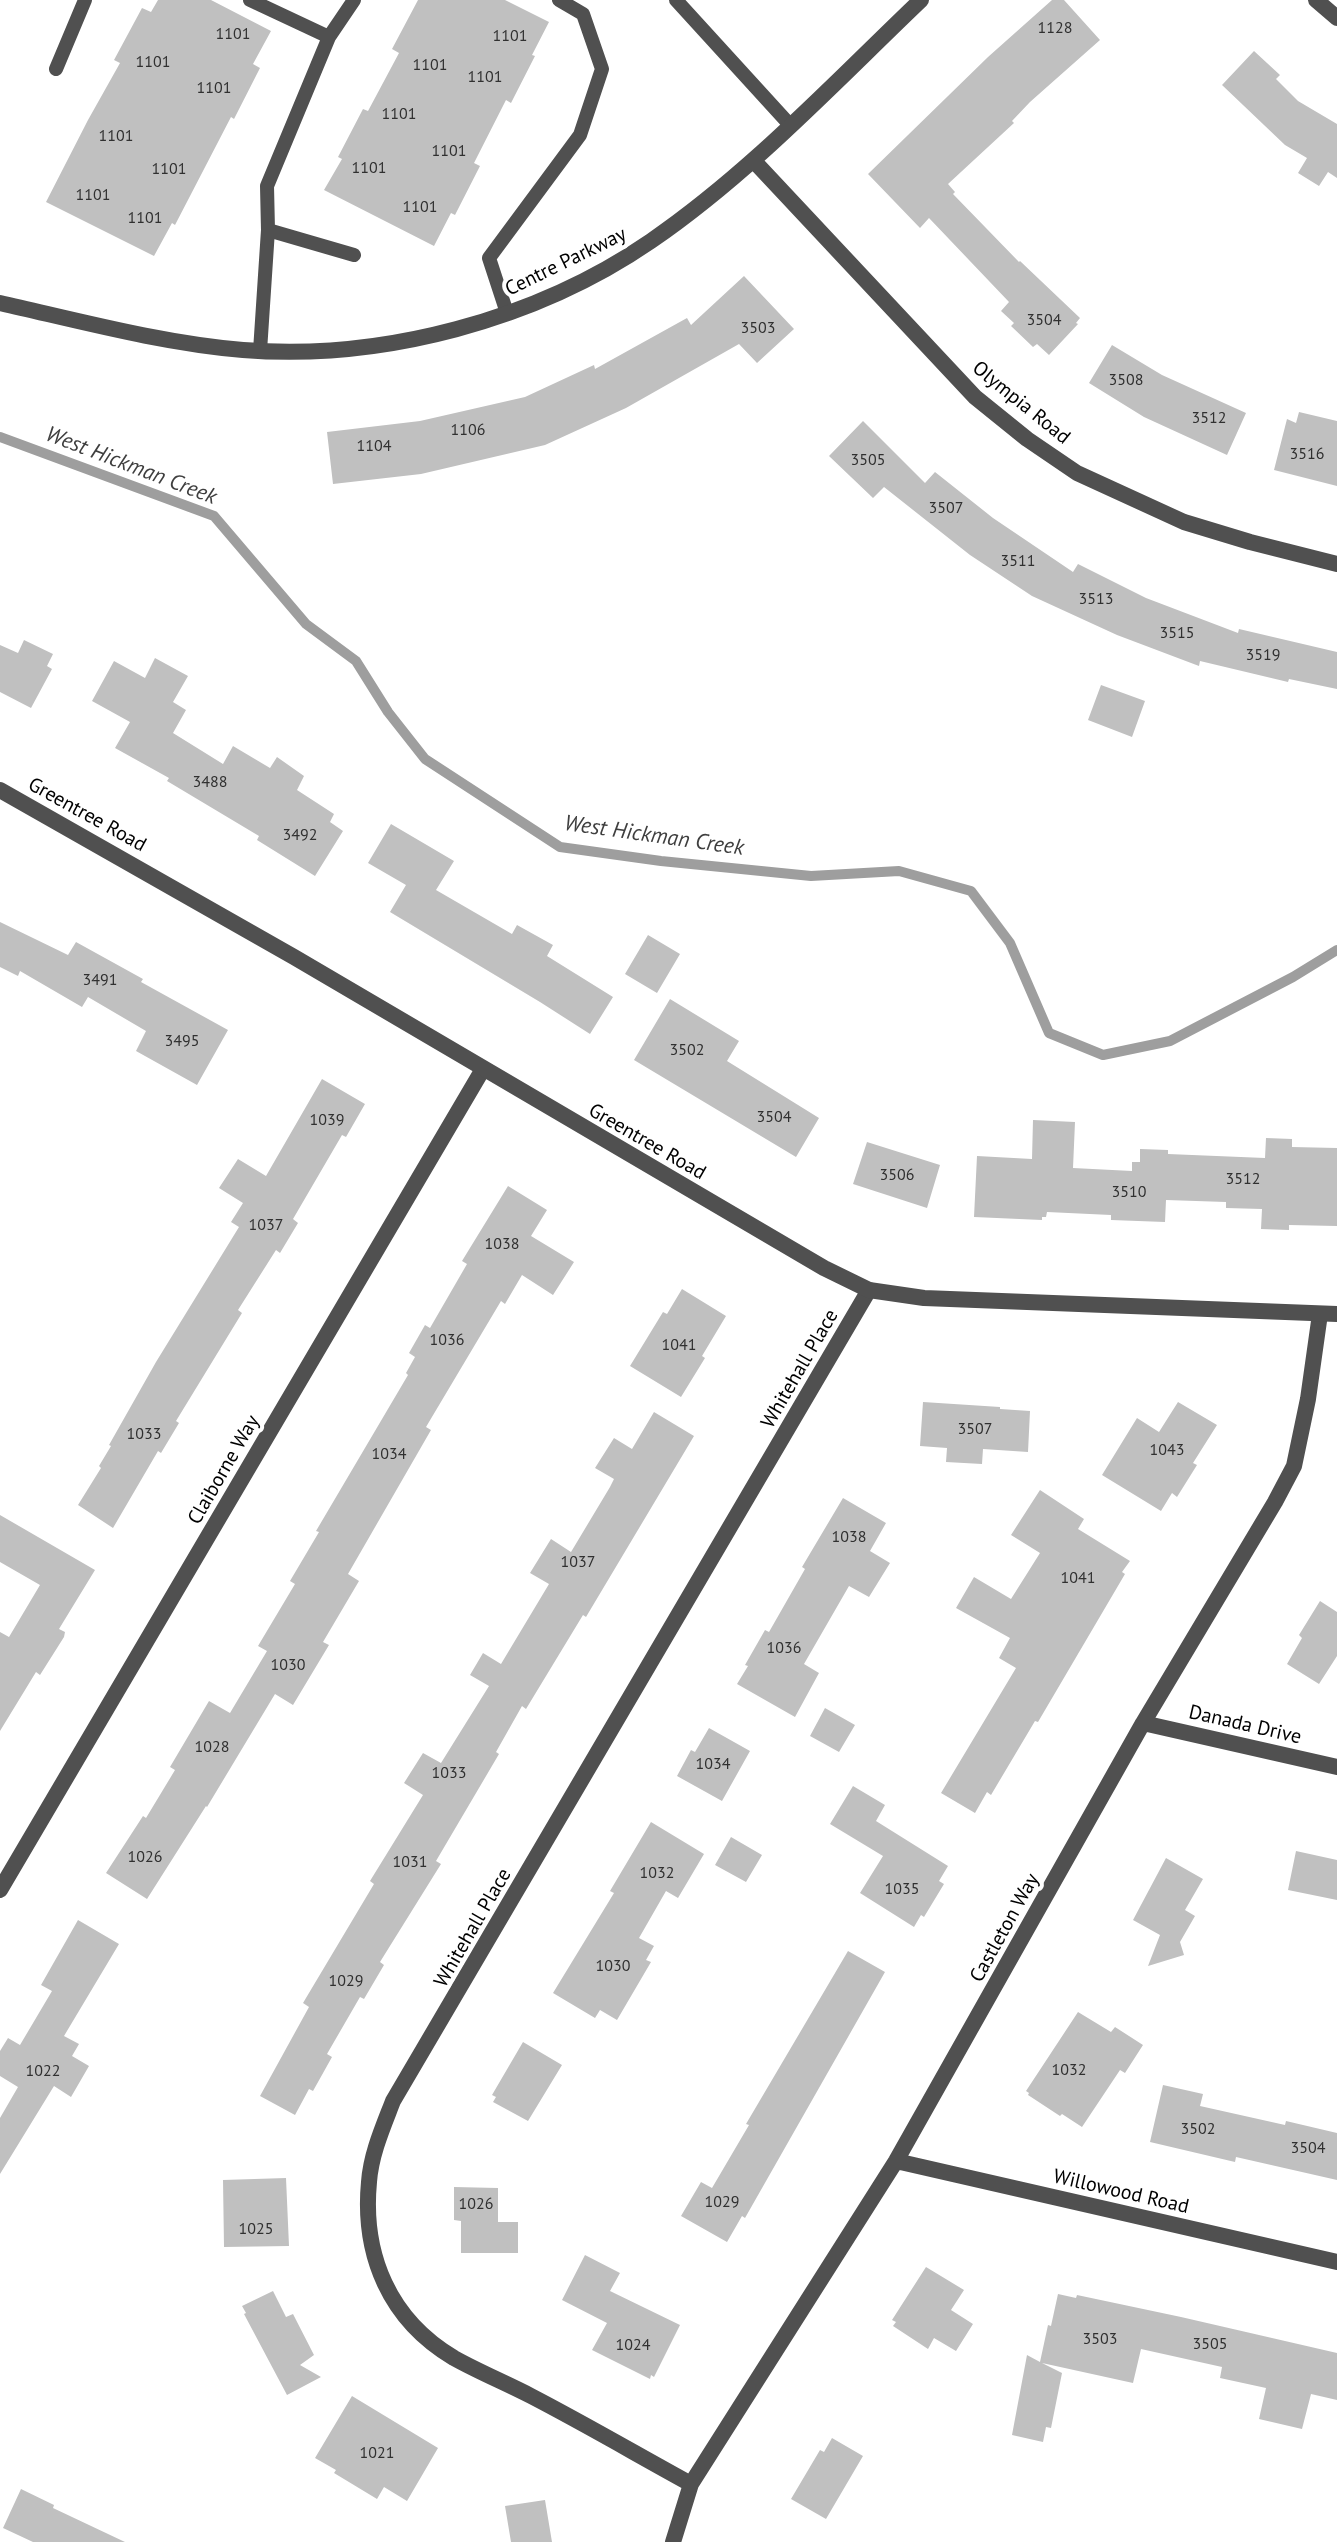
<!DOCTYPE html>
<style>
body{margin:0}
canvas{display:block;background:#fff}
</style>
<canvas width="1337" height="2542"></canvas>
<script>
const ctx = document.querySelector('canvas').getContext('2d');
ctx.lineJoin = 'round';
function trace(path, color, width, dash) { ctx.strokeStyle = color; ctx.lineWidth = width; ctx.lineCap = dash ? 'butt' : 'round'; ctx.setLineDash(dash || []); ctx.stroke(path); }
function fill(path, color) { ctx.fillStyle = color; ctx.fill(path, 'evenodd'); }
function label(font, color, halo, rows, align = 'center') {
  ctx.font = font + ' "PT Sans",sans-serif'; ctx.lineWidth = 8; ctx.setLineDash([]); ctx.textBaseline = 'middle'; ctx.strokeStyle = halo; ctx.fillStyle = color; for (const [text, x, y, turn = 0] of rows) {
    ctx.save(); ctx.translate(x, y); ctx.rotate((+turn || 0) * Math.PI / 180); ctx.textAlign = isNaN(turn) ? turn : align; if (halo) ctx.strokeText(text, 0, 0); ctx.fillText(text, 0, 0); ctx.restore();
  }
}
const stream = new Path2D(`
 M 0,437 L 214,516 L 306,624 L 356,661 L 388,712 L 425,759 L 560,847 L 661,861 L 811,876 L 899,871 L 971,891 L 1010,943 L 1049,1033 L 1103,1055 L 1170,1041 L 1293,977 L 1337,950`);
const building = new Path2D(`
 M 158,0 L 211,0 L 271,31 L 253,64 L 260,68 L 234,119 L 231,117 L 175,225 L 172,223 L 154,256 L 46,202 L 88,120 L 120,63 L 114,60 L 142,8 L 151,12 Z
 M 418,0 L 505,0 L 549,22 L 532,55 L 535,56 L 511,103 L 506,100 L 474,163 L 480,166 L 455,215 L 451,213 L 434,246 L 324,190 L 342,159 L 338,157 L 363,109 L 368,111 L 399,53 L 392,49 Z
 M 1052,0 L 1064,0 L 1100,40 L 1030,102 L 1012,121 L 1014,123 L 948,184 L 955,192 L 953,194 L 1019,262 L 1020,261 L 1080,318 L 1076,323 L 1078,324 L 1049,355 L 1037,344 L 1033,347 L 1011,326 L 1014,323 L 1001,311 L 1009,302 L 929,218 L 920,228 L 868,174 L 988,57 Z
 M 1254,51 L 1280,75 L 1276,79 L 1298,101 L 1337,124 L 1337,178 L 1328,172 L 1319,186 L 1298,173 L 1307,158 L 1285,145 L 1222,85 Z
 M 744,276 L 794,329 L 757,363 L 739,344 L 626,408 L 545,445 L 421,474 L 333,484 L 327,432 L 420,421 L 525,397 L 594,365 L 595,369 L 687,318 L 691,325 Z
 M 1112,345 L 1162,375 L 1246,413 L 1227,455 L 1144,417 L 1089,383 Z
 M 1299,412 L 1337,421 L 1337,486 L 1274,470 L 1287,419 L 1296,423 Z
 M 863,421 L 925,483 L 935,472 L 993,518 L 1073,572 L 1078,564 L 1146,598 L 1238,633 L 1239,629 L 1337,652 L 1337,689 L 1289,679 L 1288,682 L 1200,661 L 1199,666 L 1117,635 L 1032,596 L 970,555 L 884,487 L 873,498 L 829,456 Z
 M 24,640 L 53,654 L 47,666 L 52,669 L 31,708 L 0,692 L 0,645 L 18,653 Z
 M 155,658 L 188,676 L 173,702 L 186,710 L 173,733 L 223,764 L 233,746 L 270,768 L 277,757 L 304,776 L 297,790 L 334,814 L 330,822 L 343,831 L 315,876 L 257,840 L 259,836 L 167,781 L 169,778 L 115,748 L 130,722 L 92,701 L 114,661 L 145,678 Z
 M 1101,685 L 1145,701 L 1132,737 L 1088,720 Z
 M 391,824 L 454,861 L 436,890 L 512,934 L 517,925 L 553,945 L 547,956 L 613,997 L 590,1034 L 540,1002 L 390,912 L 406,885 L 368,863 Z
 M 0,922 L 68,955 L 76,942 L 143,979 L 141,982 L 228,1030 L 197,1085 L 136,1051 L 146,1031 L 88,997 L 82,1007 L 20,971 L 18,976 L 0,967 Z
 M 648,935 L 680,954 L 657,993 L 625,974 Z
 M 670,999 L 739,1041 L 727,1061 L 819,1118 L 796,1157 L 634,1060 Z
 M 322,1079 L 365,1104 L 346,1137 L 342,1135 L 293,1219 L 298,1223 L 280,1253 L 276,1250 L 238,1310 L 242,1313 L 176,1421 L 179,1423 L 161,1453 L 158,1451 L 113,1528 L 78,1505 L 101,1468 L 99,1466 L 111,1446 L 109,1445 L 156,1362 L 239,1227 L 231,1222 L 243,1203 L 219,1188 L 238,1159 L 266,1176 Z
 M 1033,1120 L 1075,1122 L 1073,1168 L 1132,1171 L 1132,1162 L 1140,1162 L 1140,1149 L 1168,1150 L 1168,1154 L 1265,1158 L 1266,1138 L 1292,1139 L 1292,1147 L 1337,1148 L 1337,1226 L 1289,1225 L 1289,1230 L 1261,1229 L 1262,1209 L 1226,1208 L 1226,1202 L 1166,1200 L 1165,1222 L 1111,1220 L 1111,1215 L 1047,1212 L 1046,1217 L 1042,1217 L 1042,1220 L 974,1217 L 977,1156 L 1032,1159 Z
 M 867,1142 L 940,1165 L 927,1208 L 853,1184 Z
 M 508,1186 L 547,1210 L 531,1236 L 574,1262 L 553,1295 L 522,1275 L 505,1304 L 501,1301 L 426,1427 L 431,1430 L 348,1574 L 359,1581 L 323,1642 L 329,1645 L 293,1705 L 275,1694 L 207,1807 L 206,1806 L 147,1899 L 106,1873 L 143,1816 L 146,1818 L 175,1770 L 170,1767 L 209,1701 L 230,1713 L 267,1651 L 258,1646 L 295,1584 L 290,1581 L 319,1532 L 316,1531 L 408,1375 L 406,1373 L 415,1357 L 409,1353 L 425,1325 L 430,1328 L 467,1264 L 462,1261 Z
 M 682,1289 L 726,1316 L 702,1356 L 705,1358 L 681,1397 L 630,1366 L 663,1312 L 667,1314 Z
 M 923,1402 L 1000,1407 L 1000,1409 L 1030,1411 L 1028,1452 L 983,1449 L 982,1464 L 946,1462 L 947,1448 L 920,1446 Z
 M 1178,1402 L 1217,1425 L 1193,1463 L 1197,1465 L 1177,1497 L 1172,1493 L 1161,1511 L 1102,1475 L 1137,1418 L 1159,1432 Z
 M 654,1412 L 694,1436 L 586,1617 L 583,1615 L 526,1709 L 522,1706 L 496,1752 L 499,1754 L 436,1861 L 441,1864 L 380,1962 L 384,1965 L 364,1999 L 360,1997 L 327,2054 L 332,2057 L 313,2091 L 309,2089 L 295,2115 L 260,2096 L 309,2007 L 303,2003 L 374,1884 L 370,1881 L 423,1795 L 404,1783 L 423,1753 L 441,1763 L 489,1686 L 470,1675 L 483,1653 L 501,1664 L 549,1584 L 530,1573 L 551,1539 L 571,1552 L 610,1487 L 614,1479 L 595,1468 L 614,1438 L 632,1449 Z
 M 1040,1490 L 1084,1519 L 1078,1529 L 1130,1561 L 1122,1572 L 1125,1574 L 1038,1722 L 1035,1721 L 991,1795 L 987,1792 L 975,1813 L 941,1793 L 1016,1668 L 999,1658 L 1010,1638 L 956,1608 L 974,1577 L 1011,1599 L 1040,1553 L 1011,1535 Z
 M 843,1498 L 886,1523 L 870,1551 L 890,1563 L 869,1597 L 849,1586 L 804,1664 L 819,1673 L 795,1717 L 737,1684 L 748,1666 L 745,1665 L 765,1630 L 769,1632 L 805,1569 L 802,1567 Z
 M 0,1515 L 95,1570 L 59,1629 L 65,1632 L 64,1637 L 40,1675 L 36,1672 L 0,1731 L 0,1632 L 9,1637 L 40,1585 L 0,1562 Z
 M 1320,1601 L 1337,1612 L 1337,1656 L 1319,1684 L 1287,1664 L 1302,1638 L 1299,1635 Z
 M 825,1708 L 855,1725 L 839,1752 L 810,1736 Z
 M 709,1728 L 750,1751 L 722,1801 L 677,1776 L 691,1750 L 695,1752 Z
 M 853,1786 L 885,1805 L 876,1821 L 948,1866 L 939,1881 L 944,1884 L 924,1917 L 921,1915 L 914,1927 L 860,1893 L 883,1856 L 830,1824 Z
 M 651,1822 L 704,1854 L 678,1898 L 666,1891 L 639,1938 L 654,1946 L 646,1960 L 651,1962 L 617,2020 L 600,2010 L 595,2018 L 553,1993 L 614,1893 L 610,1891 Z
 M 731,1837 L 762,1855 L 746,1882 L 715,1865 Z
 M 1296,1851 L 1337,1860 L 1337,1900 L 1288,1890 Z
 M 1166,1858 L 1203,1879 L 1185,1910 L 1195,1916 L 1180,1942 L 1184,1955 L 1148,1966 L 1160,1935 L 1133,1920 Z
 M 78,1920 L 119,1944 L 64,2036 L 79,2044 L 72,2056 L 89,2066 L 71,2097 L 54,2086 L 0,2174 L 0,2118 L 18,2087 L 0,2076 L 0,2051 L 8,2038 L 20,2045 L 52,1991 L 41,1985 Z
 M 848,1951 L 885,1972 L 745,2218 L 742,2216 L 727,2242 L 681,2216 L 701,2182 L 712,2188 L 749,2125 L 746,2124 Z
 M 1078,2012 L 1111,2032 L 1115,2027 L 1143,2045 L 1125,2073 L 1120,2070 L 1082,2127 L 1062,2114 L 1060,2116 L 1028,2095 L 1029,2093 L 1026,2091 Z
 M 523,2042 L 562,2065 L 528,2121 L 493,2102 L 496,2097 L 492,2095 Z
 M 1163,2085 L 1203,2094 L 1200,2106 L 1285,2125 L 1286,2121 L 1337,2133 L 1337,2180 L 1236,2157 L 1235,2162 L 1150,2142 Z
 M 286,2178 L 289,2246 L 224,2247 L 223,2180 Z
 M 454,2187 L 498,2188 L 498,2222 L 518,2222 L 518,2253 L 461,2253 L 461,2221 L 454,2220 Z
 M 585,2255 L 620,2273 L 610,2291 L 680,2325 L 654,2377 L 651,2375 L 650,2379 L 592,2350 L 607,2323 L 562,2300 Z
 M 926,2267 L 964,2290 L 951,2310 L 973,2324 L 956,2351 L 934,2338 L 928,2349 L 893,2326 L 896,2322 L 892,2320 Z
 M 273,2291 L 286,2317 L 293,2314 L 314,2355 L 300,2365 L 321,2377 L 287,2395 L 244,2314 L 246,2313 L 242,2306 Z
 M 1058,2294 L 1076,2298 L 1077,2295 L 1181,2317 L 1337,2353 L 1337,2400 L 1311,2394 L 1302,2429 L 1259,2419 L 1266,2388 L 1220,2378 L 1222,2367 L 1141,2349 L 1133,2383 L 1042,2363 L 1062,2373 L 1051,2428 L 1046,2427 L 1043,2442 L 1012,2435 L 1027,2355 L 1040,2362 L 1048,2325 L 1051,2326 Z
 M 352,2396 L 438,2448 L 407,2501 L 384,2487 L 377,2499 L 334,2473 L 336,2470 L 315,2458 Z
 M 832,2438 L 863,2456 L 826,2519 L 791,2499 L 820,2450 L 824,2452 Z
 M 21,2489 L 54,2505 L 53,2508 L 125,2542 L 33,2542 L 3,2528 Z
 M 545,2500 L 552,2542 L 511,2542 L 505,2506 Z`);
const service = new Path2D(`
 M 250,0 L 329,37 L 267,186 L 268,230 L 260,351
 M 676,0 L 790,125
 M 329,37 L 354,0
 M 56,69 L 85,0
 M 268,230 L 354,255
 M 507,313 L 489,258 L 580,135 L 602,69 L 583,14 L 559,0`);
const minor = new Path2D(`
 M 1316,0 L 1337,18
 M 753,160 L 975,397 L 1027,439 L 1077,473 L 1184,522 L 1250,542 L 1337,564
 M 0,303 C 80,321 161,343 243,350 C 382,361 536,320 651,241 C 750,173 834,83 921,0
 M 1143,1723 L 1337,1767
 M 0,1890 L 483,1069
 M 896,2161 L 1337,2262
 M 691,2484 C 638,2455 585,2424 531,2396 C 506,2383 479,2372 454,2358 C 390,2320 362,2256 369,2182 C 371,2154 383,2127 393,2101 L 869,1290
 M 673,2542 L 691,2484 L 896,2161 L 1143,1723 L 1275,1502 L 1294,1466 L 1308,1399 L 1320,1314`);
const tertiary = new Path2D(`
 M 0,790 L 294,957 L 824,1268 L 869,1290 L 924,1298 L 1337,1314`);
const numberNames = [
 ["1128",1055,28],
 ["1101",233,34],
 ["1101",510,36],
 ["1101",153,62],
 ["1101",430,65],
 ["1101",485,77],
 ["1101",214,88],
 ["1101",399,114],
 ["1101",116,136],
 ["1101",449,151],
 ["1101",369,168],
 ["1101",169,169],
 ["1101",93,195],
 ["1101",420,207],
 ["1101",145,218],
 ["3504",1044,320],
 ["3503",758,328],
 ["3508",1126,380],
 ["3512",1209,418],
 ["1106",468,430],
 ["1104",374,446],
 ["3516",1307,454],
 ["3505",868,460],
 ["3507",946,508],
 ["3511",1018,561],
 ["3513",1096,599],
 ["3515",1177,633],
 ["3519",1263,655],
 ["3488",210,782],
 ["3492",300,835],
 ["3491",100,980],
 ["3495",182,1041],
 ["3502",687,1050],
 ["3504",774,1117],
 ["1039",327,1120],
 ["3506",897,1175],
 ["3512",1243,1179],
 ["3510",1129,1192],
 ["1037",266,1225],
 ["1038",502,1244],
 ["1036",447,1340],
 ["1041",679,1345],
 ["3507",975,1429],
 ["1033",144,1434],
 ["1043",1167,1450],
 ["1034",389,1454],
 ["1038",849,1537],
 ["1037",578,1562],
 ["1041",1078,1578],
 ["1036",784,1648],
 ["1030",288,1665],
 ["1028",212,1747],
 ["1034",713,1764],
 ["1033",449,1773],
 ["1026",145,1857],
 ["1031",410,1862],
 ["1032",657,1873],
 ["1035",902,1889],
 ["1030",613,1966],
 ["1029",346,1981],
 ["1032",1069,2070],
 ["1022",43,2071],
 ["3502",1198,2129],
 ["3504",1308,2148],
 ["1029",722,2202],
 ["1026",476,2204],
 ["1025",256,2229],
 ["3503",1100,2339],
 ["3505",1210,2344],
 ["1024",633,2345],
 ["1021",377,2453]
];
const streetNames = [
 ["Centre Parkway",566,262,-26],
 ["Olympia Road",1021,403,39],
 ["Greentree Road",87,815,29],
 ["Greentree Road",647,1142,30],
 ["Whitehall Place",800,1369,-60],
 ["Claiborne Way",224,1470,-60],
 ["Danada Drive",1245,1725,13],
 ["Whitehall Place",473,1928,-60],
 ["Castleton Way",1005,1928,-61],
 ["Willowood Road",1121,2192,13]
];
const waterNames = [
 ["West Hickman Creek",131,466,21],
 ["West Hickman Creek",654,836,8]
];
trace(stream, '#9e9e9e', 10);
fill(building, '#c0c0c0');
trace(service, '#505050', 14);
trace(minor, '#505050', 16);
trace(tertiary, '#505050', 16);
label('16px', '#303030', null, numberNames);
label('20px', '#000', '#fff', streetNames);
label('italic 22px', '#3f3f3f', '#fff', waterNames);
</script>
